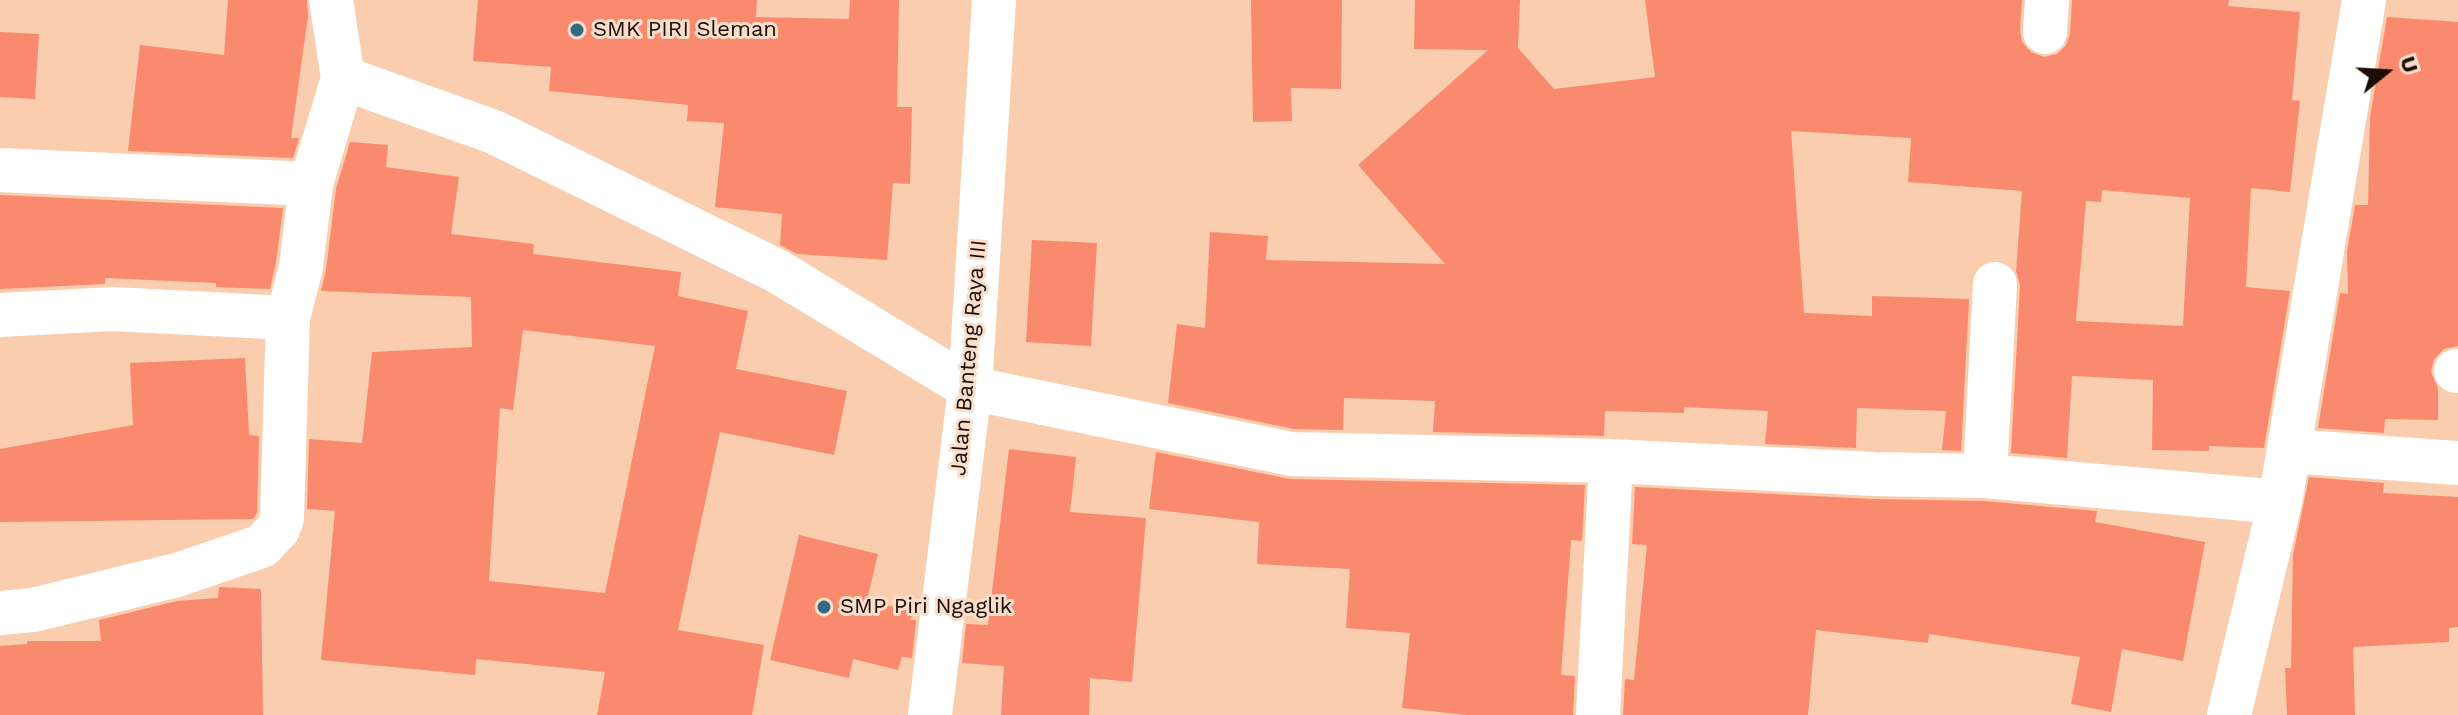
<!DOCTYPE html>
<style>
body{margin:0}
#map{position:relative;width:2458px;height:715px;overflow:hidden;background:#facdae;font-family:"Work Sans",sans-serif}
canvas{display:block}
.north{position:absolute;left:2346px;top:32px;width:80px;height:80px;-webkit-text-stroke:6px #fadecc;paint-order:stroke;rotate:72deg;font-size:22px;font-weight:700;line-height:32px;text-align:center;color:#1c0d04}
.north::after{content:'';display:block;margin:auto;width:28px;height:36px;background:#1c0d04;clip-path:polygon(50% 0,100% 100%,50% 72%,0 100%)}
</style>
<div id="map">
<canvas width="2458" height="715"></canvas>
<div class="north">U</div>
</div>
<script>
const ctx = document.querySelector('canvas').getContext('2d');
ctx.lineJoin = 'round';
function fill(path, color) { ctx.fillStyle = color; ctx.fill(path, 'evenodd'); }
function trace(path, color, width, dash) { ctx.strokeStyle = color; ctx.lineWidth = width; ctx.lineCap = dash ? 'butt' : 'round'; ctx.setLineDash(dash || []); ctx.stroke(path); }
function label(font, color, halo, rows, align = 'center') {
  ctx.font = font + ' "Work Sans",sans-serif'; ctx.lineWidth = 6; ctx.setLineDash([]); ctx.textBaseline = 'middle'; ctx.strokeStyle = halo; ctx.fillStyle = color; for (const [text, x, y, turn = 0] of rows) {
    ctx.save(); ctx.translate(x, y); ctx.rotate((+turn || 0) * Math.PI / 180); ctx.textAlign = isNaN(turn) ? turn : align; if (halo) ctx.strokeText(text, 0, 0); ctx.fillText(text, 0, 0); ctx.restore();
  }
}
const building = new Path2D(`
 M 228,0 L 307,0 L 308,16 L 291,138 L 299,138 L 293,158 L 128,151 L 140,45 L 224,55 Z
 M 478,0 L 757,0 L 756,17 L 849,19 L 850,0 L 899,0 L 897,107 L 912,107 L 910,184 L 893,183 L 887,260 L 797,254 L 780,245 L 782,214 L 715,207 L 724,123 L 687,121 L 688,105 L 549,91 L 551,67 L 473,61 Z
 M 1251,0 L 1342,0 L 1341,89 L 1291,88 L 1292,121 L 1253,122 Z
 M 1415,0 L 1520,0 L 1518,48 L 1554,89 L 1655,77 L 1645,0 L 2022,0 L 2020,30 L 2022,42 L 2031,52 L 2044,57 L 2057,54 L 2066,45 L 2070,34 L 2072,0 L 2229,0 L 2228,6 L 2300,12 L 2292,100 L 2300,101 L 2290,192 L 2251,188 L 2246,287 L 2290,291 L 2264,448 L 2209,446 L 2209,451 L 2152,450 L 2153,380 L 2072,376 L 2067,458 L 2011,453 L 2020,285 L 2016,271 L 2022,191 L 1908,182 L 1911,138 L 1791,131 L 1804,313 L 1872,316 L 1872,296 L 1969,299 L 1961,451 L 1942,450 L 1946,411 L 1857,408 L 1856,448 L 1765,444 L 1768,411 L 1684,407 L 1684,413 L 1605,411 L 1604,436 L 1433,432 L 1435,401 L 1344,398 L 1343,430 L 1294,429 L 1168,403 L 1177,324 L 1205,328 L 1210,232 L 1268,236 L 1266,260 L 1445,264 L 1358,165 L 1488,50 L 1414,49 ZM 2102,190 L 2190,198 L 2183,326 L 2076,321 L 2086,201 L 2101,202 Z
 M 2387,17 L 2458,22 L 2458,346 L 2444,349 L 2434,359 L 2431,372 L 2438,388 L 2438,420 L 2385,419 L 2384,433 L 2318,428 L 2340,293 L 2348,294 L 2347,252 L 2355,205 L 2368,205 L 2370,117 Z
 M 0,32 L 39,34 L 35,99 L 0,97 Z
 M 350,142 L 388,145 L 386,167 L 459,177 L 451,234 L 534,244 L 533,254 L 681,272 L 678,296 L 748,311 L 736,369 L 847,391 L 834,455 L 720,432 L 678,630 L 764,645 L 752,715 L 597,715 L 605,672 L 476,659 L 475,675 L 321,660 L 335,511 L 307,509 L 309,439 L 362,443 L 372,352 L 472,347 L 471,297 L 321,291 L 326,270 L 336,189 ZM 523,330 L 655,346 L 605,593 L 489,581 L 500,408 L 513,410 Z
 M 0,195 L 283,208 L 276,262 L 270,289 L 216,287 L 216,283 L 105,278 L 105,284 L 0,289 Z
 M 1032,240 L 1097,243 L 1091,346 L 1026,342 Z
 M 245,358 L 249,435 L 259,436 L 257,513 L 253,519 L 0,522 L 0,449 L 133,425 L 130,363 Z
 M 1009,449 L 1076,457 L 1070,512 L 1146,518 L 1132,682 L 1090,678 L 1089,715 L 1001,715 L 1004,666 L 962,663 L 966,624 L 988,625 Z
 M 1156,452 L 1290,479 L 1585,485 L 1582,541 L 1571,540 L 1561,675 L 1575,676 L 1573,715 L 1466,715 L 1402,708 L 1410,633 L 1346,628 L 1350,569 L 1257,564 L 1259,522 L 1149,509 Z
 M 2309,477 L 2384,483 L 2383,493 L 2458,497 L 2458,627 L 2449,628 L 2449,642 L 2353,647 L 2355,715 L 2287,715 L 2285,668 L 2291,668 L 2293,555 Z
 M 1635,487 L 1873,499 L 1984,501 L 2097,511 L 2095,522 L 2205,542 L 2183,661 L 2122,649 L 2111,712 L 2071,704 L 2080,657 L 1929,634 L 1928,643 L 1816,630 L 1808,715 L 1623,715 L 1625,679 L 1634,680 L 1647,545 L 1632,544 Z
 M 799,535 L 878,554 L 867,600 L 913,612 L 911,620 L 916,620 L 912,658 L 902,657 L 898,670 L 853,659 L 849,678 L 770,660 Z
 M 219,587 L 261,589 L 263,715 L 0,715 L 0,646 L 27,644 L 27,641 L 101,641 L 99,620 L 177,601 L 218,598 Z`);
const minor = new Path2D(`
 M 331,0 L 343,78 L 494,132 L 777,271 L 970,388 L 1291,454 L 1611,461 L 1874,474 L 1985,476 L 2280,502 L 2364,0
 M 2045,32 L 2047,0
 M 0,170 L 311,184
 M 0,315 L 113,309 L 288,318
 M 2456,371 L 2458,371
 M 2290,451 L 2458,463
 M 1985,476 L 1995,284
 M 0,613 L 33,610 L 177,575 L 262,546 L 278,529 L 282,518 L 288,318 L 301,267 L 311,184 L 343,78
 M 1598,715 L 1611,461
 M 2229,715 L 2280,502`);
const tertiary = new Path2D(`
 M 930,715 L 970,388 L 994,0`);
const markers = [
 [577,30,8,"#346885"],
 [824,607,8,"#346885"]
];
const poiNames = [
 ["SMK PIRI Sleman",593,30],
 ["SMP Piri Ngaglik",840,607]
];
const streetNames = [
 ["Jalan Banteng Raya III",969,358,-85]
];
fill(building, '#f98a6e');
trace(minor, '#fff', 44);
trace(tertiary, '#fff', 44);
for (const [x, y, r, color] of markers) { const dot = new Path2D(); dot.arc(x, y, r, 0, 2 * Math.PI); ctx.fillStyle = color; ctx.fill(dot); trace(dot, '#fadecc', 3); }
label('22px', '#1c0d04', '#fadecc', poiNames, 'left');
label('22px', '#1c0d04', '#fadecc', streetNames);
</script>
